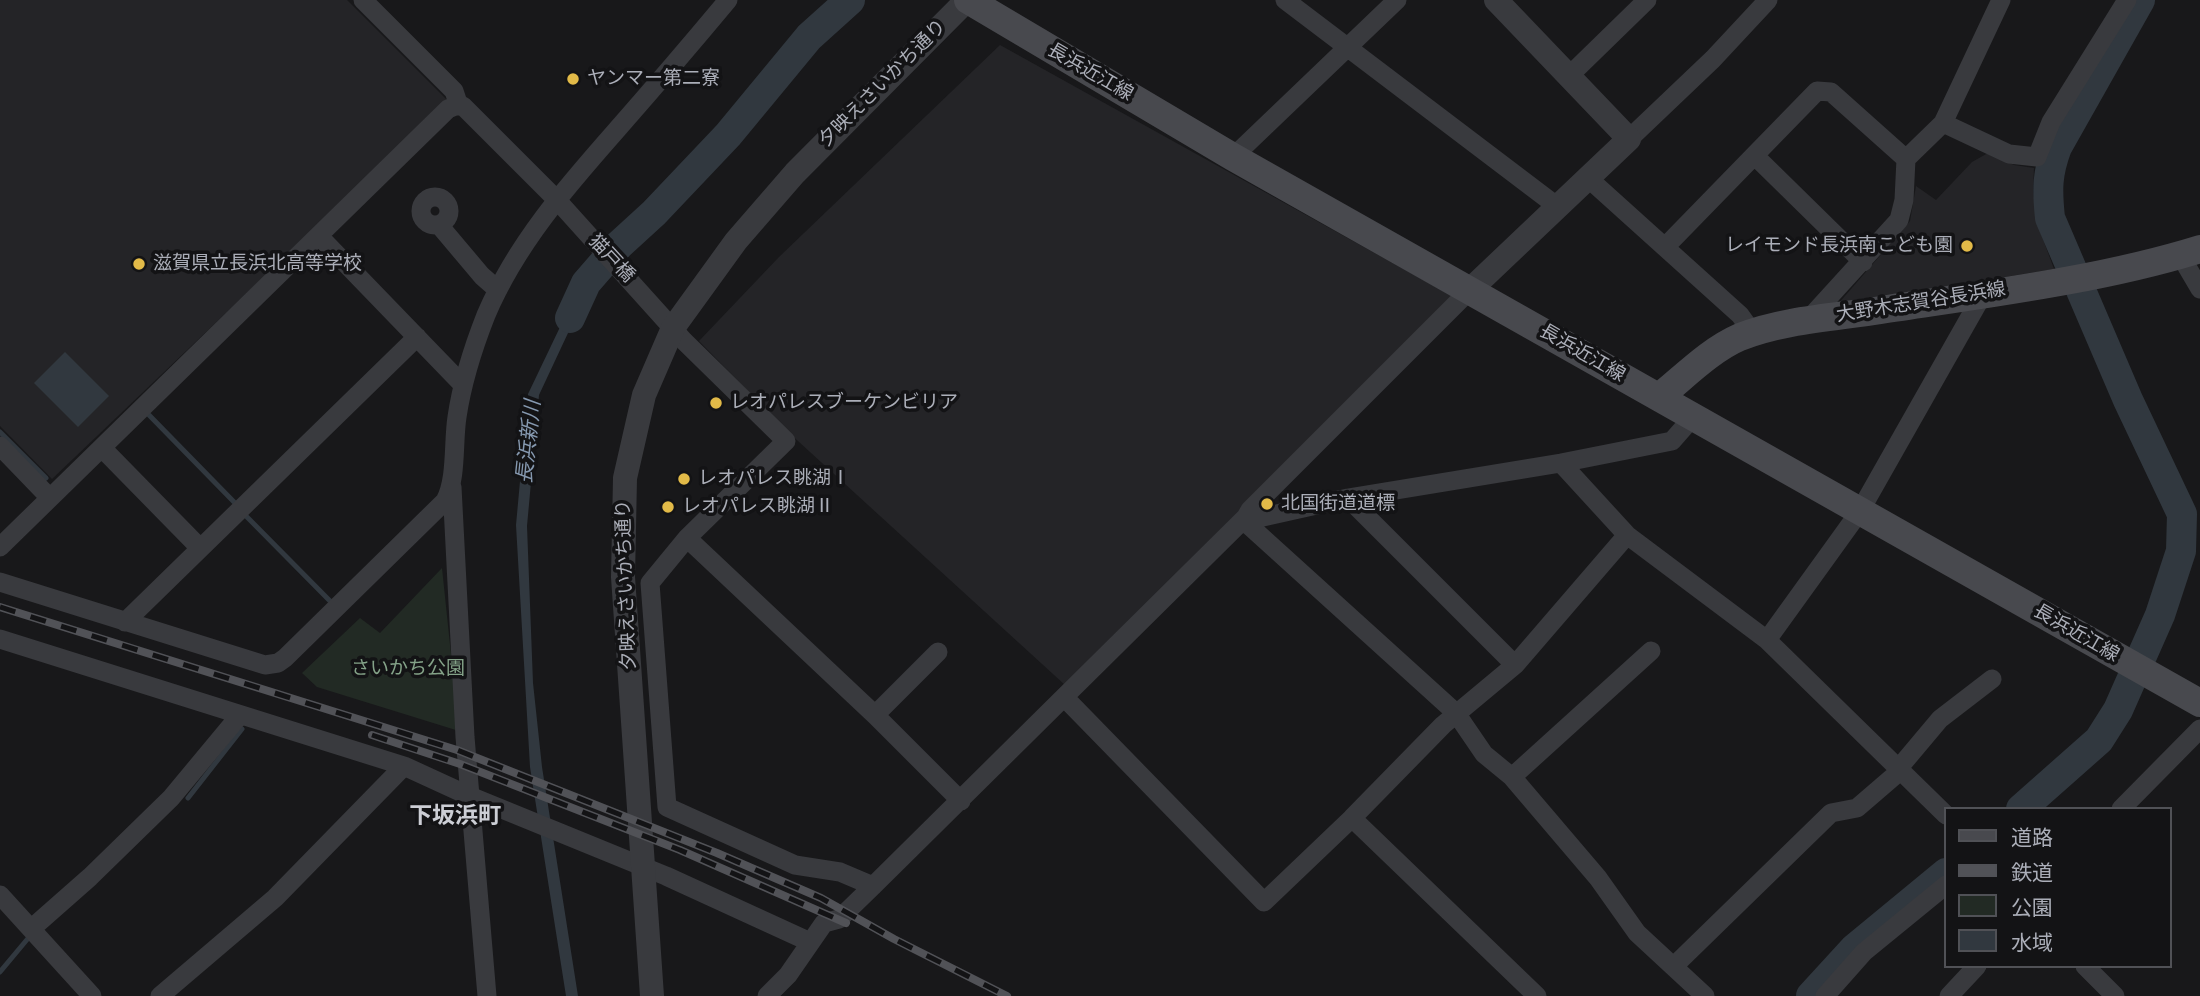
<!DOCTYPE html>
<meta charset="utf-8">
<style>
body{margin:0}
#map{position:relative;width:2200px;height:996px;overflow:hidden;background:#18181a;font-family:Roboto,"Noto Sans JP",sans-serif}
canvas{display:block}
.legend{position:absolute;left:1944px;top:807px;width:228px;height:161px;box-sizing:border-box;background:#131315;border:2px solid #505156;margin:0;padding:9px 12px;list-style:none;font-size:21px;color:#abaeb8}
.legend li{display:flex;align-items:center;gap:14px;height:35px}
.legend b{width:35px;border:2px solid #505156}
</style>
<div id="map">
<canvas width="2200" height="996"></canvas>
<ul class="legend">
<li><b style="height:9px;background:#48494e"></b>道路</li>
<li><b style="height:9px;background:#515257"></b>鉄道</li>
<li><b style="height:19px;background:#222a24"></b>公園</li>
<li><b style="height:19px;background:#31383f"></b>水域</li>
</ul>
</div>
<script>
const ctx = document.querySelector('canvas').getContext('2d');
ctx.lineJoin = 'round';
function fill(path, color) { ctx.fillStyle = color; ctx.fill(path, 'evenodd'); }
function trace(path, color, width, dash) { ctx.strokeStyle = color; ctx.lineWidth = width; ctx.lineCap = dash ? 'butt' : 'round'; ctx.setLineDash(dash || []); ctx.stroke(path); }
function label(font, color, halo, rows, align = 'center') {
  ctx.font = font + ' Roboto,"Noto Sans JP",sans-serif'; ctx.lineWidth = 7; ctx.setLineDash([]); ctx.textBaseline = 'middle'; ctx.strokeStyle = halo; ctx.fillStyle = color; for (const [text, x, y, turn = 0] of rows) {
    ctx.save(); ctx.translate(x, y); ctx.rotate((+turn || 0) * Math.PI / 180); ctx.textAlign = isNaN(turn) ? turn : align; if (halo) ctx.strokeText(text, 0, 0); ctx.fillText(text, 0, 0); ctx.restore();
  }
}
const built = new Path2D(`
 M 0,0 L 347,0 L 448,101 L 52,479 L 0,426 Z
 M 1000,45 L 1452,296 L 1449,304 L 1065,685 L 787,431 L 699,341 L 779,257 Z
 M 1988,153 L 2014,165 L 2034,168 L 2033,190 L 2037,223 L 2054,269 L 1838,304 L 1910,221 L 1916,186 L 1936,200 L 1972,162 Z`);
const green = new Path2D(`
 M 442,568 L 459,731 L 317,687 L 302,673 L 360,618 L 380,633 Z`);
const water = new Path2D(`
 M 583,279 L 590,286 L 539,395 L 527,526 L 533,683 L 542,767 L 578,996 L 566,996 L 530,767 L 516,525 L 528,394 Z
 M 65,352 L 109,396 L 78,427 L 34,383 Z`);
const stream = new Path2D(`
 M 148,414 L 235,503
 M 0,432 L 46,478
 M 246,516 L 331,602
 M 188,798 L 242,729
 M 0,972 L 30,936`);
const river = new Path2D(`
 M 570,318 L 586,283 L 619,245 L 654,213 L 728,135 L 809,37 L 850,0
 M 2021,809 L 2099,740 L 2118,710 L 2160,615 L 2181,551 L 2182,514 L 2128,400 L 2050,218 C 2047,189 2047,174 2057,147 L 2140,0
 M 1811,996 L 1855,948 L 1946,873`);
const minor = new Path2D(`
 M 363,0 L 454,91 L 459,106
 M 1285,0 L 1558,207
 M 1569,76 L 1647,0
 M 1943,123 L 2009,154 L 2037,157 L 2051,122 L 2127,0
 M 1629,139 L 1713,59 L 1768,0
 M 1755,156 L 1863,262
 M 1233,157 L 1397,0
 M 1588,178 L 1740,315 L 1753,333
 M421 211a14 14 0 1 1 28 0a14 14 0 1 1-28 0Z
 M 439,225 L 482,276 L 498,290
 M 319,236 L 463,385
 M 1666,246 L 1817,91 L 1831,92 L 1906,159
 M 2180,255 L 2200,289
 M 1807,321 L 1899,220 L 1904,200 L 1906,159 L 1943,123 L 2001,0
 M 0,446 L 50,498
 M 102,448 L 200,548
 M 1561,463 L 1627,535 L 1767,640 L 1946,815
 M 452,487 L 465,737 L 487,996
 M 1348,498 L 1515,665
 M 1246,517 L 1250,510 L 1470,290
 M 1243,520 L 1456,713 L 1484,754 L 1512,777 L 1598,878 L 1637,933 L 1705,996
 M 687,538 L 875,715 L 961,801
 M 0,547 L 448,109 L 455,106 L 463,106 L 557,200 L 684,341 L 786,441 L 687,538 L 650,583 L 667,807 L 795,865 L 840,872 L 873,886
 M 0,582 L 265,665 L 278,663 L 285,658 L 445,501 C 457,479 453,442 457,417 C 462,383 473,348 486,315 C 517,242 569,184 621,125 C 657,84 693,42 728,0
 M 125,622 L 417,337
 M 0,639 L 404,766 L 465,794 L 666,876 L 810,942
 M 1767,640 L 1860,511 L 1983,294
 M 1065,698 L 1264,902 L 1352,818 L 1537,996
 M 875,715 L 938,652
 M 1898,769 L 1940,719 L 1992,679
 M 1512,777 L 1651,651
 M 2121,809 L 2200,729
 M 1352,818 L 1443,725 L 1515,665 L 1627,535
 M 0,895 L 92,996
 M 31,929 L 90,877 L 171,798 L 240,715
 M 1674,966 L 1831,813 L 1857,808 L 1900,771
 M 2085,966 L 2115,996
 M 160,996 L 275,898 L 404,766
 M 767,996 L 788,975 L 824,923 L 839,919 L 873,886 L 1246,517 L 1254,519 L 1348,498 L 1561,463 L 1672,441 L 1693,417
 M 1825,996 L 1864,952 L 1946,885
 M 1949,996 L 1977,966`);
const tertiary = new Path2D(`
 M 1470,290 L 1629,139 L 1496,0
 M 652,996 L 623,577 L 625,478 L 644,395 L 673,328 L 736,241 L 795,173 L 967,0`);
const secondary = new Path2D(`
 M 968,0 L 1233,157 L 2200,703
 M 1659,397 C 1684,377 1710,350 1740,337 C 1782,320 1837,317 1881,310 C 1985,294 2100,280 2200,249`);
const rail = new Path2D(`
 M 0,607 L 457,750 L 717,853 L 821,898 L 894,939 L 1007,996
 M 372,735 L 460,764 L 680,850 L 846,923`);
const markers = [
 [573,79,7,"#e2ba48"],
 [1967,246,7,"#e2ba48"],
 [139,264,7,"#e2ba48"],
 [716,403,7,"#e2ba48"],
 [684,479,7,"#e2ba48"],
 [1267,504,7,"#e2ba48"],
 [668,507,7,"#e2ba48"]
];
const streetNames = [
 ["長浜近江線",1090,73,30],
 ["夕映えさいかち通り",883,84,-45],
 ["猫戸橋",611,259,47],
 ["大野木志賀谷長浜線",1921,303,-9],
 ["長浜近江線",1582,354,30],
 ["夕映えさいかち通り",627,585,-92],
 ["長浜近江線",2076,634,30]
];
const poiNames = [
 ["ヤンマー第二寮",587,79],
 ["レイモンド長浜南こども園",1953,246,"right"],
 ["滋賀県立長浜北高等学校",153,264],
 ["レオパレスブーケンビリア",730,403],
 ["レオパレス眺湖Ⅰ",698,479],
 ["北国街道道標",1281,504],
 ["レオパレス眺湖Ⅱ",682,507]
];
const parkNames = [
 ["さいかち公園",408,669]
];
const waterNames = [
 ["長浜新川",530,442,-84]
];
const quarterNames = [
 ["下坂浜町",455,817]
];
fill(built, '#242427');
fill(green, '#222a24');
fill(water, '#31383f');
trace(stream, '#31383f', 5);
trace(river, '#31383f', 30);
trace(minor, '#393a3e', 19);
trace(tertiary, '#393a3e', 24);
trace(secondary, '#48494e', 28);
trace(rail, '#515257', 8);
trace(rail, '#131315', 5, [16]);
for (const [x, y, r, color] of markers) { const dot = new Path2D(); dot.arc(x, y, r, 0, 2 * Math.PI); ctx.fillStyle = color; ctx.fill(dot); trace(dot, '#131315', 2.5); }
label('19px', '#abaeb8', '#131315', streetNames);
label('19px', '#abaeb8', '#131315', poiNames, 'left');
label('19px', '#84a288', '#131315', parkNames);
label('italic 21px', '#8699b0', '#131315', waterNames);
label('bold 23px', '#ccced5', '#131315', quarterNames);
</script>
